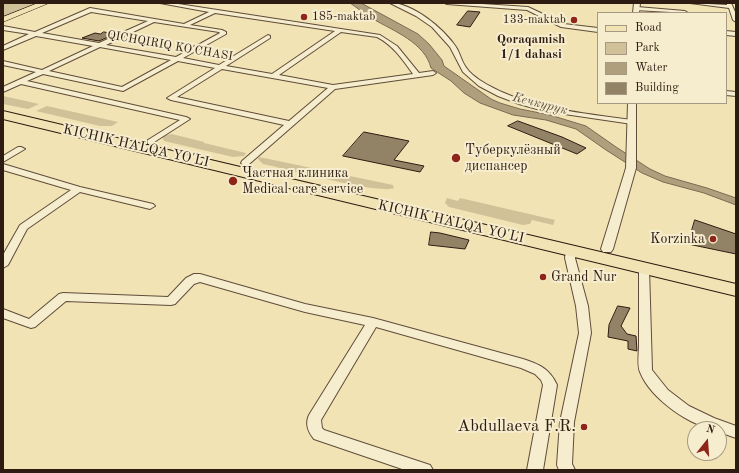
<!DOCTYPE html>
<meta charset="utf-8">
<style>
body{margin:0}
#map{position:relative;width:739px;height:473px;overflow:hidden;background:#f1e3b4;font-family:"Old Standard TT",serif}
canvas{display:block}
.frame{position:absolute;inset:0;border:4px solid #2e1b12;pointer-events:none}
.legend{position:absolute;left:597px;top:12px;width:130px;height:92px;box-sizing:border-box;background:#f6edce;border:1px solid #a69983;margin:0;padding:5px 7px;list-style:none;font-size:12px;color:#2e1b12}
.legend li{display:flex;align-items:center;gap:8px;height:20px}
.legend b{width:20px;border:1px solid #a69983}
.north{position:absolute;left:687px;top:421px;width:40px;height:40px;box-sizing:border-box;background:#f6edce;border:1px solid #a69983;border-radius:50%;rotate:17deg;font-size:11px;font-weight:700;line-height:16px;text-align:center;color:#2e1b12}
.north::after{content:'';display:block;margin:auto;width:14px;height:18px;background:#8f2418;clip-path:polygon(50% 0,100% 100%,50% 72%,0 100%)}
</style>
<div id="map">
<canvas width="739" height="473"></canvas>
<div class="frame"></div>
<ul class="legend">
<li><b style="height:5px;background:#f1e3b4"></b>Road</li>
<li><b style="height:11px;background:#d0c198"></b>Park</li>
<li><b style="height:11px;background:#af9f7d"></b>Water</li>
<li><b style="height:11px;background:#938366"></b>Building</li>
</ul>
<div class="north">N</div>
</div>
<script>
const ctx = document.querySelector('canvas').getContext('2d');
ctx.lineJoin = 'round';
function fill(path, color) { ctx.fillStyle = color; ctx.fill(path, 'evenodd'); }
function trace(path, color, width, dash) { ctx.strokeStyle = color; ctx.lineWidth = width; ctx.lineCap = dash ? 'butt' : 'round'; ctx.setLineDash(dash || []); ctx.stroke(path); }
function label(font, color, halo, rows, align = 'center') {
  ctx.font = font + ' "Old Standard TT",serif'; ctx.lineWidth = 4; ctx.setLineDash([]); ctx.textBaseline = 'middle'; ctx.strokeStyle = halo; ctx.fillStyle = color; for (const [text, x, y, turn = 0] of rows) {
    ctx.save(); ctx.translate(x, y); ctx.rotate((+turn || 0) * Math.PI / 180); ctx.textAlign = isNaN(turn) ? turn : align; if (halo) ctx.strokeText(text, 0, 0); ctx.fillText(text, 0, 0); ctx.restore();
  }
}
const green = new Path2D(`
 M 3,3 L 41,3 L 3,18 Z
 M 3,96 L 39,104 L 28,109 L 3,104 Z
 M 47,106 L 118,122 L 112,126 L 100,126 L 36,111 Z
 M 35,118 L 331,187 L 329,189 L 32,120 Z
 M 172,134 L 204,142 L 204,143 L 246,153 L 244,156 L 233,157 L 164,141 L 162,137 L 166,135 Z
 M 259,157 L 393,185 L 394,188 C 381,195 283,168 263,164 L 258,159 Z
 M 346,191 L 735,283 L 735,287 L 344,193 Z
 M 447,198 L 458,201 L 460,198 L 555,220 L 553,225 L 532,220 L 530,224 L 523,225 L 449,207 L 445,203 Z`);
const water = new Path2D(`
 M 350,3 L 361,3 L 418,34 L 429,44 L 442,60 L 444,66 L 491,99 L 500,103 L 520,109 L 550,115 L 586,126 L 616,147 L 650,169 L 665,176 L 707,188 L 736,198 L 736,205 L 704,193 L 663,182 L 642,173 L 606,150 L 576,129 L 546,120 L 513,115 L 480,103 L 464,93 L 451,81 L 431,68 C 425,43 394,31 373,19 C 365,15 358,8 350,3 Z`);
const building = new Path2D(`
 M 468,11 L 480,12 L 470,27 L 457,25 Z
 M 104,32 L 115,34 L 99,41 L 82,38 L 95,33 L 100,34 Z
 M 518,121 L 562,137 L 586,148 L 577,154 L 508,126 Z
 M 364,132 L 409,141 L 394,160 L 424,166 L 420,172 L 343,156 Z
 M 695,220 L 736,234 L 736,254 L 688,244 Z
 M 431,232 L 440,233 L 469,240 L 465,249 L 429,245 Z
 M 618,306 L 630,308 L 621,326 L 627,334 L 636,336 L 637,351 L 628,349 L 628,341 L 608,337 L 609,325 Z`);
const minor = new Path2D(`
 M 160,3 L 172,3 L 380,35 L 397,46 L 419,73 L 433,71 L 436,73 L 433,75 L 335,89 L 248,165 L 245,166 L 241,163 L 242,161 L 284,125 L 171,100 L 167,98 L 215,68 L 178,61 L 123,91 L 43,74 L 27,81 L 186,117 L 190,119 L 151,144 L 148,144 L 148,140 L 180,120 L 21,84 L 3,92 L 3,87 L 36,72 L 3,65 L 3,61 L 42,70 L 93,46 L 36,36 L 3,50 L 3,46 L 29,34 L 3,30 L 3,26 L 35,32 L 90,8 L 184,24 L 209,12 ZM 91,12 L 148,21 L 99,43 L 42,33 ZM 215,13 L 335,31 L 272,74 L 226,66 L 270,38 L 270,36 L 268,35 L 219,65 L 183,58 L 226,34 L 226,32 L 222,30 L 190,25 ZM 154,22 L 219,32 L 220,33 L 176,57 L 106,45 ZM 341,32 L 377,37 C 393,45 403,60 413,74 L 333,85 L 279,75 ZM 100,47 L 171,60 L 122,87 L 49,71 ZM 222,69 L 328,88 L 289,121 L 177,97 Z
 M 390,3 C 413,3 443,28 456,47 C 460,53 461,60 465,66 C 469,73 479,80 486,84 C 530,109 582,113 632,120 L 636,122 L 632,124 L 544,111 L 519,104 L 498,96 L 479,86 L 463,72 L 450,47 L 432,27 L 416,16 Z
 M 445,3 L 467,3 L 528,7 L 564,24 L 598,28 L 598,32 L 561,27 L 527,10 L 447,4 Z
 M 690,3 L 727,5 L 727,3 L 731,3 L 736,14 L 736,22 L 733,20 L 729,8 Z
 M 637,7 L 685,11 L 688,13 L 635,10 L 634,9 Z
 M 726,31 L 736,32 L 736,36 L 726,35 Z
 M 726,91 L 736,92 L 736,96 L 726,95 Z
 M 18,147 L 21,147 L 25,149 L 3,162 L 3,156 Z
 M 3,164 L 80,187 L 153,204 L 155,206 L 150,209 L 80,192 L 27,229 L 8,265 L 3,268 L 3,255 L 20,225 L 71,190 L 3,170 Z
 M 571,248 L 576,251 L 575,258 L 588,306 L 591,333 L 574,422 L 572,464 L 575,470 L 559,470 L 557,465 L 560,422 L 579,333 L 576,306 L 565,258 L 566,251 Z
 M 644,265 L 649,268 L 652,370 L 668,390 L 689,406 L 714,418 L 736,426 L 736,438 L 719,432 L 719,429 C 692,429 650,398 640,372 C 637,365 639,353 639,345 C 639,319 639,294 639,268 Z
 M 194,274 L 200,274 L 305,304 L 373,318 L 523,359 C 539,364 550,369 557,385 L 543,470 L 527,470 L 543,385 L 541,380 L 535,374 L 521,368 L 376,327 L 321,420 L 322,428 L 324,430 L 430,465 L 433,470 L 405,470 L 314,439 C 308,432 305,424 309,415 L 365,325 L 305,312 L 200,282 L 194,284 L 175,304 L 171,305 L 66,301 L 35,327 L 31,328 L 3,318 L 3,309 L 29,319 L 59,294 L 63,293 L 168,297 L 186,278 Z`);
const tertiary = new Path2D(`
 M 634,3 L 640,3 L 639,13 L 633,13 Z
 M 628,103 L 636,103 L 636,168 L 613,249 L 611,252 L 603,252 L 601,249 L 626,168 Z`);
const primary = new Path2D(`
 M 38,3 L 49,3 L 3,22 L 3,17 Z`);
const trunk = new Path2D(`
 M 3,111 L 736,284 L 736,296 L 3,119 Z`);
const markers = [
 [304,17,4,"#8f2418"],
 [574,20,4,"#8f2418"],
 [456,158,5,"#8f2418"],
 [233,181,5,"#8f2418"],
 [713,239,4,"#8f2418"],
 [543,277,4,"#8f2418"],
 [584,427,4,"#8f2418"]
];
const farPoinames = [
 ["185-maktab",312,17],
 ["133-maktab",566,20,"right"]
];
const farStreetnames = [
 ["QICHQIRIQ KO'CHASI",170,46,10]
];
const farNeighbourhoodnames = [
 ["Qoraqamish",531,40],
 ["1/1 dahasi",531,55]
];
const farWaternames = [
 ["Кечкурук",540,104,14]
];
const streetNames = [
 ["KICHIK HALQA YO'LI",136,146,13],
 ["KICHIK HALQA YO'LI",451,222,13]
];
const poiNames = [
 ["Туберкулёзный",465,150],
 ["диспансер",465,166],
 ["Частная клиника",242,173],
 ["Medical care service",242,189],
 ["Korzinka",705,239,"right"],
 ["Grand Nur",551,277]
];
const nearPoinames = [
 ["Abdullaeva F.R.",576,427]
];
fill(green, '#d0c198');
fill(water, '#af9f7d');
trace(water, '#7b6a52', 1);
fill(building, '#938366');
trace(building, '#2e1b12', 1);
trace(minor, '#5f4d3a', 2);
trace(tertiary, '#5f4d3a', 2);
trace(primary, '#2e1b12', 1);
trace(trunk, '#2e1b12', 2);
fill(minor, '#f6edce');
fill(tertiary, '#f6edce');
fill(primary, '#f1e3b4');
fill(trunk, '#f1e3b4');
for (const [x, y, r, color] of markers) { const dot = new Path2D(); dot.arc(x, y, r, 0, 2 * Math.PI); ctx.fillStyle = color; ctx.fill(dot); trace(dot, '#f6edce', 1.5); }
label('12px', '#2e1b12', '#f6edce', farPoinames, 'left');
label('12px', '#2e1b12', '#f6edce', farStreetnames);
label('bold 13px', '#2e1b12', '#f6edce', farNeighbourhoodnames);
label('italic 13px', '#62503d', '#f6edce', farWaternames);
label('14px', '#2e1b12', '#f6edce', streetNames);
label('14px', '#2e1b12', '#f6edce', poiNames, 'left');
label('17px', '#2e1b12', '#f6edce', nearPoinames, 'right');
</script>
